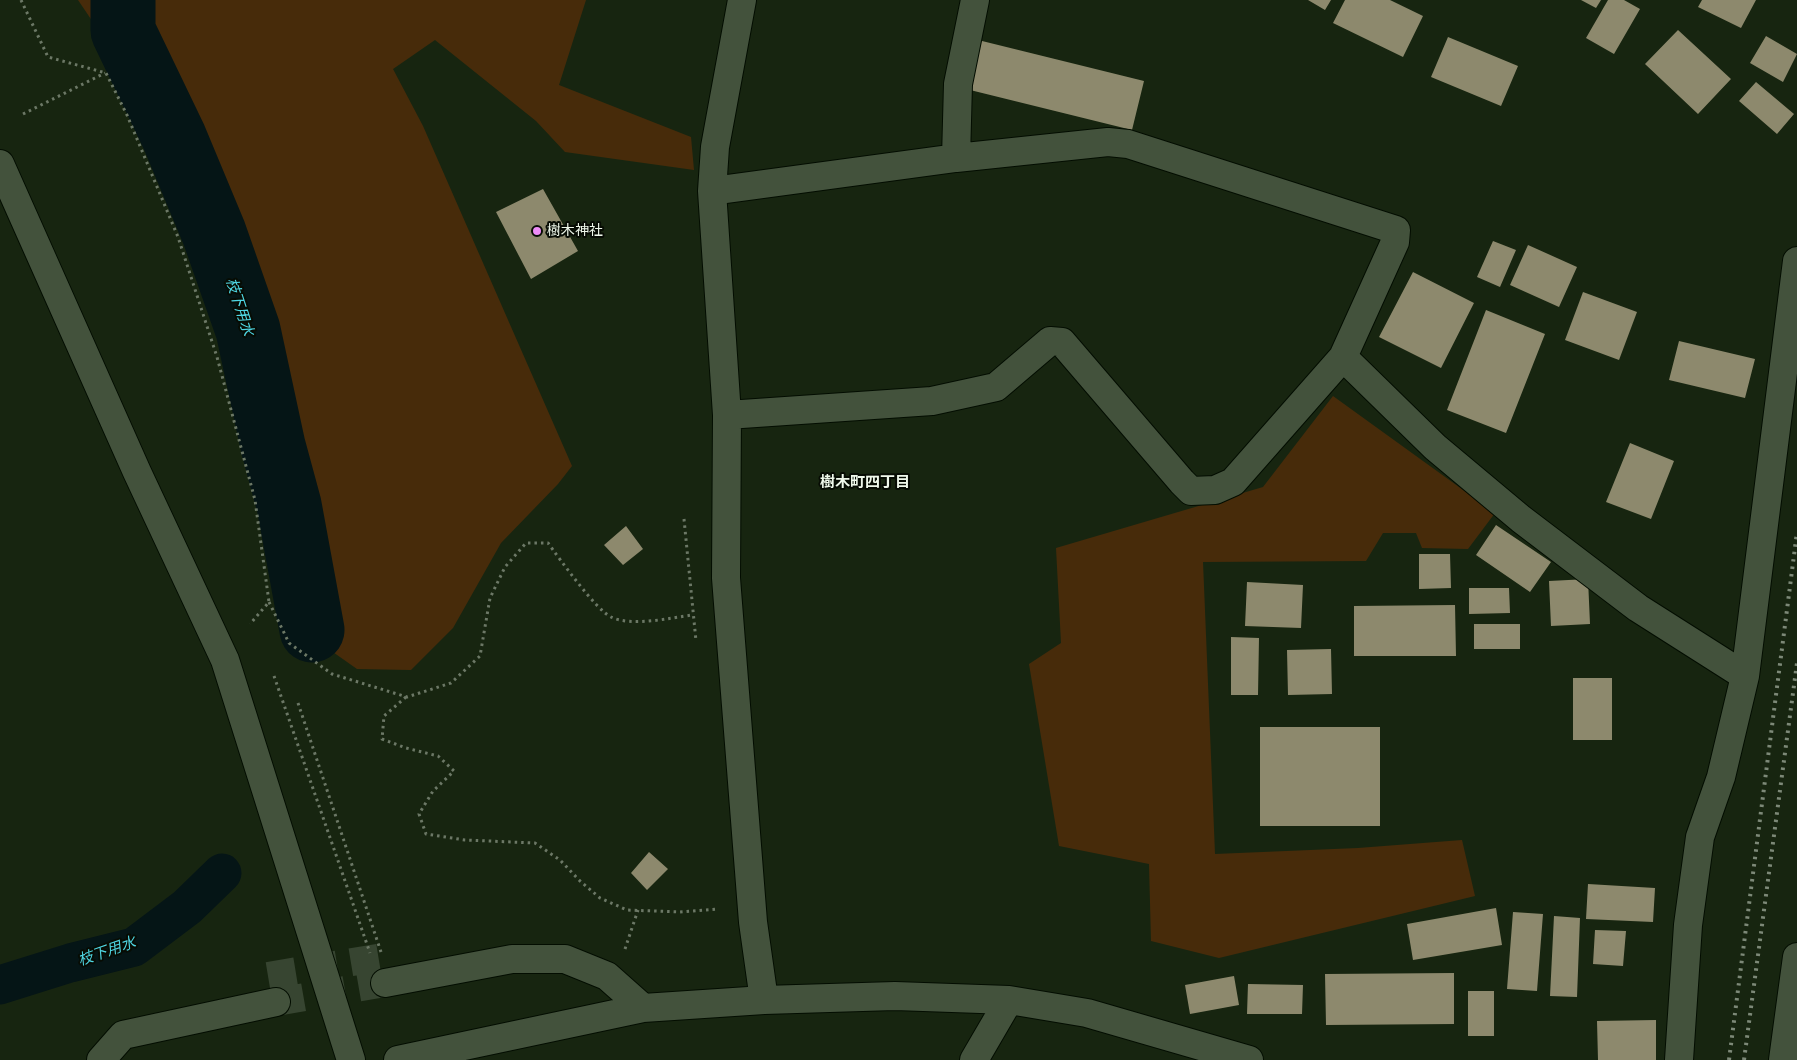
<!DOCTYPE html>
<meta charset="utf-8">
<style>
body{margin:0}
canvas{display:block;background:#172510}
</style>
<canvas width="1797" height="1060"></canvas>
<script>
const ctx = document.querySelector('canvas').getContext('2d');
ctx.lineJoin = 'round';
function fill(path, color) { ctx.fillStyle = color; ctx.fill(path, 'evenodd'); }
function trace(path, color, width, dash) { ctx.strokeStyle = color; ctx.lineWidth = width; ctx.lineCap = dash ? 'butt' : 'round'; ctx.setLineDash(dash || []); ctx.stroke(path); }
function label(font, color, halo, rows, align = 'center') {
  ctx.font = font + ' "Archivo Narrow","Noto Sans JP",sans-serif'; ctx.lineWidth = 4; ctx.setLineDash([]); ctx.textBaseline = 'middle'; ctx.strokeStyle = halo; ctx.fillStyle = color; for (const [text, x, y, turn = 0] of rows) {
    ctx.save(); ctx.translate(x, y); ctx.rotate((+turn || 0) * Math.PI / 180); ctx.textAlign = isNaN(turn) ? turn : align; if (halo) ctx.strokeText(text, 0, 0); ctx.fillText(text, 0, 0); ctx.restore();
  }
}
const green = new Path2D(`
 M 78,0 L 586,0 L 559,85 L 691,137 L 694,170 L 565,152 L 536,121 L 435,40 L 393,69 L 423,126 L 572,466 L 558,484 L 501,543 L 453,628 L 411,670 L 357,669 L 330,650 L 295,612 L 272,493 L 235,337 L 182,193 L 124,68 Z
 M 1333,396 L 1495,513 L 1468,549 L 1422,548 L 1416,533 L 1383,533 L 1366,561 L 1203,562 L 1215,854 L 1358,848 L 1462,840 L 1475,896 L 1219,958 L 1151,941 L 1149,864 L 1059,846 L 1029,664 L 1061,643 L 1056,548 L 1263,487 Z`);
const canal = new Path2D(`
 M 0,985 L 70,963 L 134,947 L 187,907 L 222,873`);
const river = new Path2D(`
 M 123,0 L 123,31 L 174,137 L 214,233 L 248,330 L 273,446 L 289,505 L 312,630`);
const building = new Path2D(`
 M 1308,0 L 1331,0 L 1325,10 Z
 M 1345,0 L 1390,0 L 1423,16 L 1403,57 L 1333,23 Z
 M 1581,0 L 1601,0 L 1596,8 Z
 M 1608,0 L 1624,0 L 1640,9 L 1614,54 L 1586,38 Z
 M 1702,0 L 1756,0 L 1741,28 L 1698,7 Z
 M 1678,30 L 1731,79 L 1698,114 L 1645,64 Z
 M 1766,36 L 1797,54 L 1783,82 L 1750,63 Z
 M 1448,37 L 1518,66 L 1501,106 L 1431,77 Z
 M 978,40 L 1144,81 L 1132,130 L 966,89 Z
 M 1756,82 L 1794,114 L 1777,134 L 1739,101 Z
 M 543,189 L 578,251 L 531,279 L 496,212 Z
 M 1493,241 L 1516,250 L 1500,287 L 1477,277 Z
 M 1528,245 L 1577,267 L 1559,307 L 1510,285 Z
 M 1413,272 L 1474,303 L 1441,368 L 1379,337 Z
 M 1583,292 L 1637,312 L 1619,360 L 1565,340 Z
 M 1486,310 L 1545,334 L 1506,433 L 1447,410 Z
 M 1679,341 L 1755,359 L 1745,398 L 1669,380 Z
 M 1630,443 L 1674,461 L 1651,519 L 1606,502 Z
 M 1496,525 L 1551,562 L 1530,592 L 1476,555 Z
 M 626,526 L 643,549 L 623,565 L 604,545 Z
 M 1419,554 L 1450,554 L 1451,588 L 1419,589 Z
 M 1588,579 L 1590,624 L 1551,626 L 1549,581 Z
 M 1247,582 L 1303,585 L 1301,628 L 1245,626 Z
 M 1469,588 L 1509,588 L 1510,613 L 1469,614 Z
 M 1455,605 L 1456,656 L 1354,656 L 1354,606 Z
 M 1474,624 L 1520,624 L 1520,649 L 1474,649 Z
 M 1231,637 L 1259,638 L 1258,695 L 1231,695 Z
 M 1331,649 L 1332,694 L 1288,695 L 1287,650 Z
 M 1573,678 L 1612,678 L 1612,740 L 1573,740 Z
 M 1260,727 L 1380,727 L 1380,826 L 1260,826 Z
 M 649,852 L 668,869 L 647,890 L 631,873 Z
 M 1588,884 L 1655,888 L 1653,922 L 1586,919 Z
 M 1496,908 L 1502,945 L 1413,960 L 1407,924 Z
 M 1513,912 L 1543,914 L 1537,991 L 1507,989 Z
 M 1554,916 L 1580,918 L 1577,997 L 1550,996 Z
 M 1595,930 L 1626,931 L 1623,966 L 1593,964 Z
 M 1454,973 L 1454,1024 L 1326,1025 L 1325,974 Z
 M 1234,976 L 1239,1005 L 1190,1014 L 1185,985 Z
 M 1248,984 L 1303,985 L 1302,1014 L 1247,1014 Z
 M 1468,991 L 1494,991 L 1494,1036 L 1468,1036 Z
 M 1656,1020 L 1656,1060 L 1598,1060 L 1597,1021 Z`);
const minorTunnel = new Path2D(`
 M 268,976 L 383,957
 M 276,1002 L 385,983`);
const path = new Path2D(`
 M 21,0 L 48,57 L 106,73 L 127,115 L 178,237 L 217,357 L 255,500 L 269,602 L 250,624
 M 23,114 L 105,73
 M 684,519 L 696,641
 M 269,602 L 289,643 L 332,674 L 407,697 L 451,683 L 480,656 L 490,598 L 505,567 L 526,543 L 548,543 C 559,558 596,610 611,617 C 631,627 670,618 692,615
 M 274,676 L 370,953
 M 406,697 L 384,716 L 382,739 L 406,748 L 438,756 L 454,771 L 433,791 L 419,814 L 426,834 L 465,840 L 535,843 L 560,860 L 580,881 L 600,898 L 627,910 L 680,912 L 718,909
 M 298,703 L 381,952
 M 625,949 L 638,910`);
const minor = new Path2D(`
 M 742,0 L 715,147 L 712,191 L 727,415 L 726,578 L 753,922 L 764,1000
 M 956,158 L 958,84 L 975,0
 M 0,164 L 137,472 L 225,660 L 351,1060
 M 712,191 L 956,158 L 1108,142 L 1128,144 L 1396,230 L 1395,242 L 1343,357 L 1233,482 L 1215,490 L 1191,491 L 1182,482 L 1062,342 L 1050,341 L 996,387 L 932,401 L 727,415
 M 1343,357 L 1435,447 L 1521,519 L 1638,608 L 1745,676
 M 385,983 L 512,959 L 565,959 L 607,976 L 643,1008
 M 101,1060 L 123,1035 L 276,1002
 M 398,1060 L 643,1008 L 764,1000 L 895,996 L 1009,1000 L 1087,1013 L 1249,1060
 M 974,1060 L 1009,1000
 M 1679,1060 L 1688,925 L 1700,837 L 1721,777 L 1745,676 L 1797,261
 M 1783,1060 L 1797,957`);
const rail = new Path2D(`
 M 1729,1060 L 1797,532
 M 1744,1060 L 1797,663`);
const markers = [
 [537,231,5,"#ee8cf8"]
];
const poiNames = [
 ["樹木神社",547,231]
];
const waterNames = [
 ["枝下用水",239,307,72],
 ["枝下用水",107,952,-19]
];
const neighbourhoodNames = [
 ["樹木町四丁目",865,483]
];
fill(green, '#472b0a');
trace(canal, '#051516', 39);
trace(river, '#051516', 65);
fill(building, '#8d896d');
trace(minorTunnel, '#374531', 28, [28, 14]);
trace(minor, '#030d00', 30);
trace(path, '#6c7866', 3, [2.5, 4]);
trace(minor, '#43523c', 28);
trace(rail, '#7d8978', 4, [2.5, 5]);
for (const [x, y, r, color] of markers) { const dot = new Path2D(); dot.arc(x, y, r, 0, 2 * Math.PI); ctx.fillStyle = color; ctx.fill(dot); trace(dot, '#070c04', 2); }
label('14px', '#eff8eb', '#070c04', poiNames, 'left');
label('italic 15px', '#4fd6e3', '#070c04', waterNames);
label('bold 15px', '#eff8eb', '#070c04', neighbourhoodNames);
</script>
